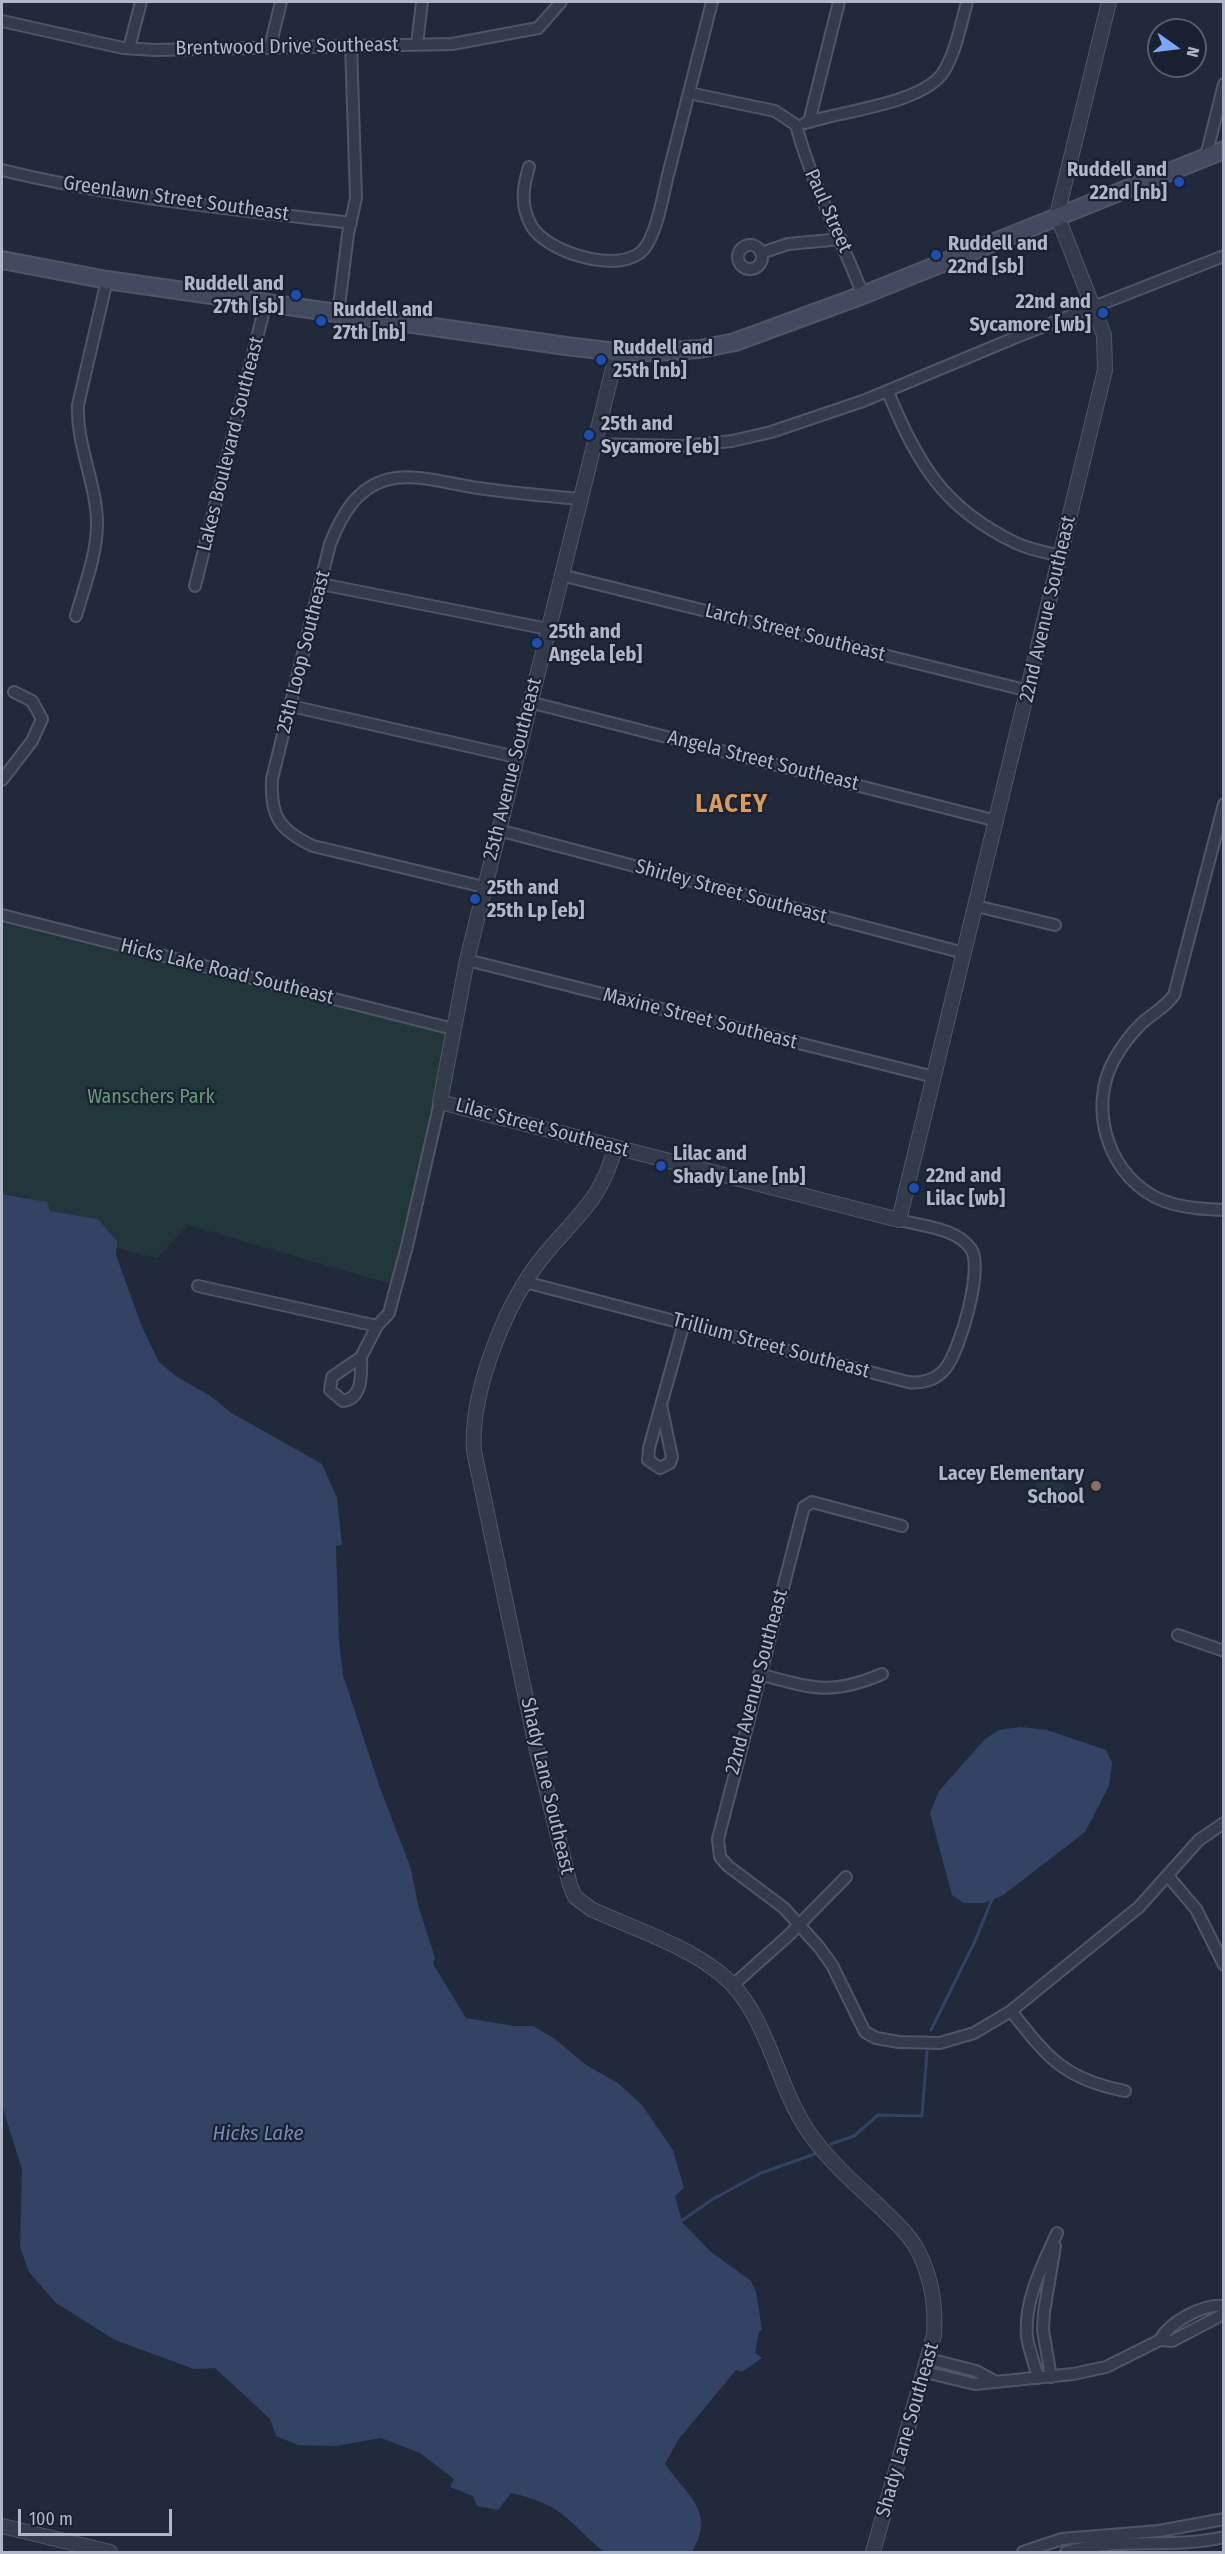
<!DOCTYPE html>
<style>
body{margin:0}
#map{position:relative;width:1225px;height:2554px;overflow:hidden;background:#202a3b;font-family:"Fira Sans Condensed",sans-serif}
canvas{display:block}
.frame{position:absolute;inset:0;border:3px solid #afb7c8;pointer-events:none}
.north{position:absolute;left:1147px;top:18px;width:60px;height:60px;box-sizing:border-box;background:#1a2130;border:2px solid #565d6d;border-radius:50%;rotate:104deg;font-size:16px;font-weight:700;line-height:24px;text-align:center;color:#afb7c8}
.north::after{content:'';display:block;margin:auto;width:21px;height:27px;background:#7ea4fe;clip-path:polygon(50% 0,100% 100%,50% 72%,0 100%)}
.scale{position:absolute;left:18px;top:2509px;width:154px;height:27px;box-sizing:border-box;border:3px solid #afb7c8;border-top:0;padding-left:8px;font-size:18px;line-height:21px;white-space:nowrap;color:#afb7c8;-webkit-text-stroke:4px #1a2130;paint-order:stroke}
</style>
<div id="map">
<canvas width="1225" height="2554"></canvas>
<div class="frame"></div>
<div class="north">N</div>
<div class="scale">100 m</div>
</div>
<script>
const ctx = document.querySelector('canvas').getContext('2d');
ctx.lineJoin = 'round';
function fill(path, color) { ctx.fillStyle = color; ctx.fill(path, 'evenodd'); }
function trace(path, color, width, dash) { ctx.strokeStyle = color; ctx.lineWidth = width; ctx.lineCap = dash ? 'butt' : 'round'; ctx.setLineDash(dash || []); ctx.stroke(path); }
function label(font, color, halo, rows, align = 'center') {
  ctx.font = font + ' "Fira Sans Condensed",sans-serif'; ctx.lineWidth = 4.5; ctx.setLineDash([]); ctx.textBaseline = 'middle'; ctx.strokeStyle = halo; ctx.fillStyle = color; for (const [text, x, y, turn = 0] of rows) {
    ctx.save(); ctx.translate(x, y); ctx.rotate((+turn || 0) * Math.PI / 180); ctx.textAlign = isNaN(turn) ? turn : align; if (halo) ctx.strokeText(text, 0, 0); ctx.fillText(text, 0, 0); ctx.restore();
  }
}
const green = new Path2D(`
 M 2,923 L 450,1035 L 391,1284 L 188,1225 L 157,1258 L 116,1248 L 117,1241 L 98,1219 L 50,1211 L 27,1197 L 2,1194 Z
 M 1037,1478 L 1065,1485 L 1059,1508 L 1032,1501 Z`);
const water = new Path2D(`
 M 2,1194 L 47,1202 L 50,1211 L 98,1219 L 117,1241 L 116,1255 L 142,1327 L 159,1362 L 176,1376 L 212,1397 L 230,1412 L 322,1464 L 337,1498 L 342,1545 L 336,1546 L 339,1642 L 343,1675 L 379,1785 L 411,1869 L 418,1905 L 435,1958 L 433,1964 L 466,2018 L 514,2026 L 533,2026 L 555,2039 L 586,2065 L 618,2083 L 642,2105 L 673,2150 L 684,2188 L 675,2196 L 682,2222 L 711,2252 L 751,2281 L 756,2292 L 762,2330 L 759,2332 L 755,2353 L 762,2358 L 742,2372 L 736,2370 L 678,2440 L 665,2464 C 688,2497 716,2511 692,2552 L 604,2552 C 566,2520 564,2505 511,2493 L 498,2510 L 477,2506 L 473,2496 L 450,2487 L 454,2479 L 420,2453 L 381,2438 L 336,2446 L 298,2445 L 276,2436 L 270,2419 L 215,2368 L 194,2369 L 115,2340 L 56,2303 L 29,2272 L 20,2247 L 22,2169 L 2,2106 Z
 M 1020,1727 L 1047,1730 L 1106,1750 L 1112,1763 L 1109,1786 L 1085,1832 L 1002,1896 L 984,1903 L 964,1903 L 952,1895 L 930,1813 L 939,1791 L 985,1739 L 999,1730 Z`);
const stream = new Path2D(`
 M 931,2030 L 975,1941 L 993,1897
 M 831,2144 L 854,2136 L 878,2115 L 922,2116 L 927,2052
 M 681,2221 L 713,2199 L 761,2173 L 815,2154`);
const minor = new Path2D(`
 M 2,21 L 123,48 L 155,50 L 452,44 L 538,28 L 561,2
 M 417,44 L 422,2
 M 270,47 L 281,2
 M 129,48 L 141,2
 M 689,93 L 775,111 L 796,125
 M 809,122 C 843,111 925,103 944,71 C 956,51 961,24 967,2
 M 805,123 L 809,122 L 839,2
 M 796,125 C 812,185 841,238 863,295
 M 1206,156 L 1224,84
 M 529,167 C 523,187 520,205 531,225 C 545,252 621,276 644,249 C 657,233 663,195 668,175 C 683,117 698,59 712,2
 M 2,170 C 116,198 234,209 351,223
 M738 257a12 12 0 1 1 24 0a12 12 0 1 1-24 0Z
 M 761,253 L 788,244 L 841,239
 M 338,314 L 348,234 L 356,198 L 351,45
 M 888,392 C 917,463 944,509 1016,543 C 1030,550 1046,552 1061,556
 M 594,444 L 682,446 L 732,441 L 771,432 L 863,401 L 1019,336 L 1224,256
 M 561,575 L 1029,691
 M 321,584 L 548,629
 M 195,586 L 266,302
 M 76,616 C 84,587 97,555 97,524 C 97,484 76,445 78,405 L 107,280
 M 529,702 L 997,821
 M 291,706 L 516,757
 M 2,780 L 32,741 L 42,719 L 32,701 L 14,692
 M 1224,804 L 1174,995 C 1163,1010 1152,1013 1140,1025 C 1130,1035 1122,1046 1115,1058 C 1086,1108 1109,1180 1164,1201 C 1183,1208 1204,1209 1224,1210
 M 498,830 L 964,953
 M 484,887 L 313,846 C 279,830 270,816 272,779 L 330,544 C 341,517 355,489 386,480 C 415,472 449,484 478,488 C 512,493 546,496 580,499
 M 976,906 L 1055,925
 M 2,915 L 453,1029
 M 467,960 L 934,1077
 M 525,1282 L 908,1382 C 921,1384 936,1380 945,1369 C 960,1351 984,1268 971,1249 C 957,1228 922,1226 899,1220
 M 198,1286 L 377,1326
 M 361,1357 C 361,1372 364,1398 343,1401 L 330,1390 L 332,1377 L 361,1357 L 377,1326 L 389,1313 L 407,1246 L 440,1102
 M 661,1405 L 672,1457 L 670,1463 L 660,1468 L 648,1460 L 649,1448 L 684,1323
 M 902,1526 L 812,1502 L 804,1507 L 718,1839 L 720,1857 L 728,1866 L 784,1908 L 819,1947 L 832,1965 L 865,2032 L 876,2038 L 899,2042 L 940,2043 L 974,2033 L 1011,2011 L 1139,1907 L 1199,1840 L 1224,1823
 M 1178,1635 L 1224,1651
 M 759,1674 C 811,1688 831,1696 882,1674
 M 1168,1876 L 1196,1909 L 1224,1965
 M 733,1985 L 789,1935 L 846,1877
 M 1011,2011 C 1048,2058 1064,2079 1125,2091
 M 1160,2340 C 1169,2323 1203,2303 1224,2306
 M 929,2359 L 976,2371 L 996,2382
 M 925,2372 L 975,2384 L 1073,2374 L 1106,2367 L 1160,2340 L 1172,2341 L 1224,2314
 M 1051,2377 L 1043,2330 L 1044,2312 L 1055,2246
 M 1038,2378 C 1035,2365 1029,2350 1027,2337 C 1024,2300 1042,2266 1057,2233
 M 1023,2552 L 1062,2539 L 1159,2531 L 1224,2519
 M 1066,2552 C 1116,2537 1172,2549 1224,2537`);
const tertiary = new Path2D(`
 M 617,352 L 467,960 L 440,1102 L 899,1220 L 1105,370 L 1104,335 L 1057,215 L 1109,2
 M 615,1148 C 602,1198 578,1215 546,1253 C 507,1299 470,1391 474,1451 L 537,1751 L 570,1885 L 575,1897 L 591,1909 C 634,1929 684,1944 721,1974 C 768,2012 775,2083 808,2131 C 828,2161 858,2186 883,2210 C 896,2223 910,2235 918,2251 C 932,2278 936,2305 934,2335 L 873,2552
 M 2,2526 L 110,2552`);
const secondary = new Path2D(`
 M 2,260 L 107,280 L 566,346 L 617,352 L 656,352 L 700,349 L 735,342 L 863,295 L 1224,150`);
const markers = [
 [1179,182,6,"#1a4fb4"],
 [936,255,6,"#1a4fb4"],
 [296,295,6,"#1a4fb4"],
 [1103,313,6,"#1a4fb4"],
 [321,321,6,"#1a4fb4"],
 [601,360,6,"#1a4fb4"],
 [589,435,6,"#1a4fb4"],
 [537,643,6,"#1a4fb4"],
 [475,899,6,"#1a4fb4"],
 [661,1166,6,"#1a4fb4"],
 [914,1188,6,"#1a4fb4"],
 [1096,1486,6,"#8d6e63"]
];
const streetNames = [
 ["Brentwood Drive Southeast",287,47,-1],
 ["Greenlawn Street Southeast",176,199,8],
 ["Paul Street",828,211,66],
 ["Lakes Boulevard Southeast",231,444,-76],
 ["22nd Avenue Southeast",1048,609,-77],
 ["Larch Street Southeast",795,633,14],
 ["25th Loop Southeast",304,652,-76],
 ["Angela Street Southeast",763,761,14],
 ["25th Avenue Southeast",513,769,-76],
 ["Shirley Street Southeast",731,892,15],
 ["Hicks Lake Road Southeast",227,972,14],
 ["Maxine Street Southeast",700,1019,14],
 ["Lilac Street Southeast",542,1128,15],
 ["Trillium Street Southeast",771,1346,15],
 ["22nd Avenue Southeast",757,1682,-75],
 ["Shady Lane Southeast",547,1786,77],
 ["Shady Lane Southeast",908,2430,-74]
];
const poiNames = [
 ["Ruddell and",1167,170,"right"],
 ["22nd [nb]",1167,193,"right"],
 ["Ruddell and",948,244],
 ["22nd [sb]",948,267],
 ["Ruddell and",284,284,"right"],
 ["27th [sb]",284,307,"right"],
 ["22nd and",1091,302,"right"],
 ["Sycamore [wb]",1091,325,"right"],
 ["Ruddell and",333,310],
 ["27th [nb]",333,333],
 ["Ruddell and",613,348],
 ["25th [nb]",613,371],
 ["25th and",601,424],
 ["Sycamore [eb]",601,447],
 ["25th and",549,632],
 ["Angela [eb]",549,655],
 ["25th and",487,888],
 ["25th Lp [eb]",487,911],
 ["Lilac and",673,1154],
 ["Shady Lane [nb]",673,1177],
 ["22nd and",926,1176],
 ["Lilac [wb]",926,1199],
 ["Lacey Elementary",1084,1474,"right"],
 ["School",1084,1497,"right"]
];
const parkNames = [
 ["Wanschers Park",151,1097]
];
const waterNames = [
 ["Hicks Lake",258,2134]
];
const districtNames = [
 ["LACEY",732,805]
];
fill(green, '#22373c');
fill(water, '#334364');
trace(stream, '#334364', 3);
trace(minor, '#4f5766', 14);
trace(tertiary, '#4f5766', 16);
trace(secondary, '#4f5766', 20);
trace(minor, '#343c4c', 10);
trace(tertiary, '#343c4c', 14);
trace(secondary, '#424a5f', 16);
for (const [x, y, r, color] of markers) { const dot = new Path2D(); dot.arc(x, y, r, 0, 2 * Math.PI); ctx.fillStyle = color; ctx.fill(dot); trace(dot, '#1a2130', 2); }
label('20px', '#afb7c8', '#1a2130', streetNames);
label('bold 20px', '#afb7c8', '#1a2130', poiNames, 'left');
label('20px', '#659a75', '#1a2130', parkNames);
label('italic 21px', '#758ab2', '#1a2130', waterNames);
ctx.letterSpacing = '1.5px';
label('bold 26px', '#da9b57', '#1a2130', districtNames);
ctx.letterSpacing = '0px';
</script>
